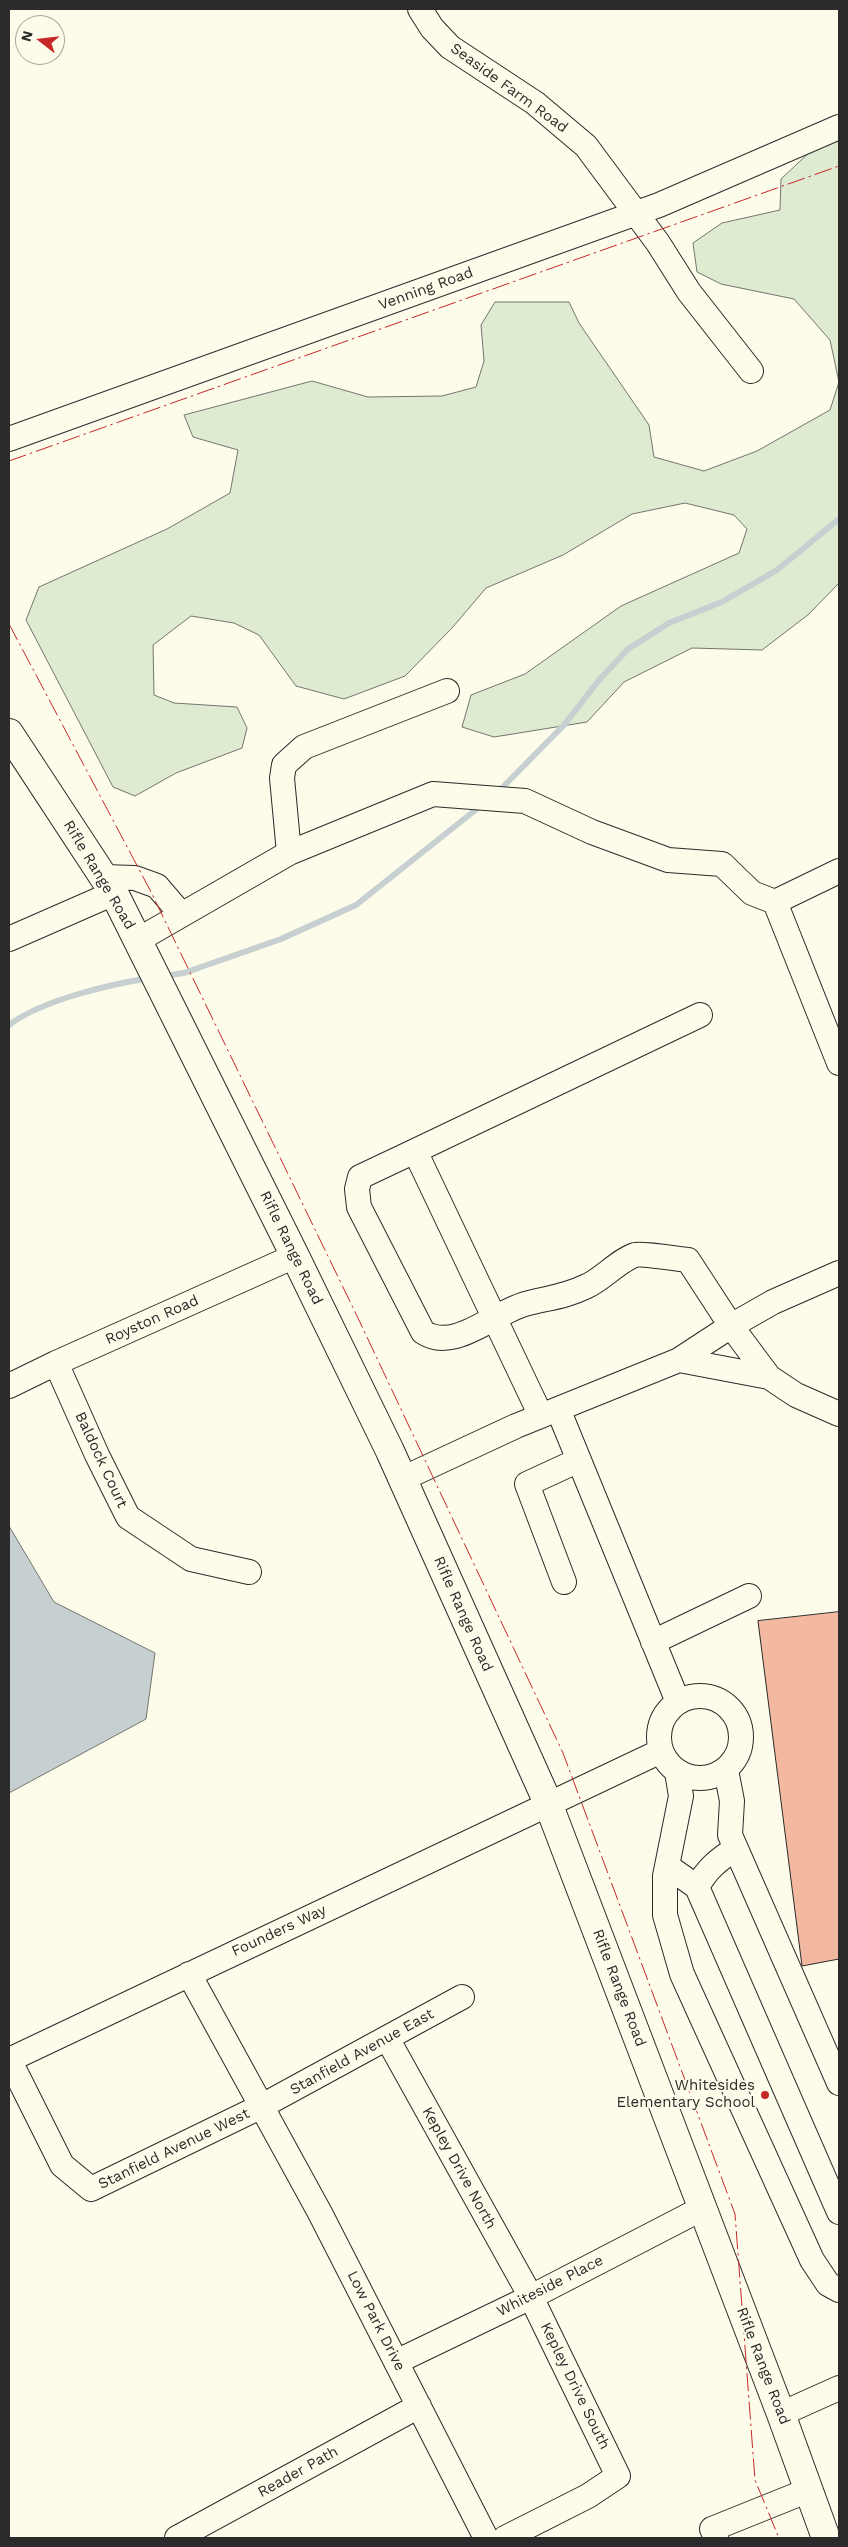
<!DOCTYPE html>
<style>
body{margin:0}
#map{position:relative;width:848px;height:2547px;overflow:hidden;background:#fdfbea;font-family:"Work Sans",sans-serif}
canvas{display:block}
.frame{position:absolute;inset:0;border:10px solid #2b2b2b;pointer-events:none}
.north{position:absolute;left:15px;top:15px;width:50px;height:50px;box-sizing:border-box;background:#fdfbea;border:1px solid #a9a89e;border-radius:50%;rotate:286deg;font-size:14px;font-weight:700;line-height:20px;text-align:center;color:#2b2b2b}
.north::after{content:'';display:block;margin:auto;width:18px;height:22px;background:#c62828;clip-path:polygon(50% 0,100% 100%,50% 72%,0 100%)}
</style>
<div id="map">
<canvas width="848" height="2547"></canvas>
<div class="frame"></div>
<div class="north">N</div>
</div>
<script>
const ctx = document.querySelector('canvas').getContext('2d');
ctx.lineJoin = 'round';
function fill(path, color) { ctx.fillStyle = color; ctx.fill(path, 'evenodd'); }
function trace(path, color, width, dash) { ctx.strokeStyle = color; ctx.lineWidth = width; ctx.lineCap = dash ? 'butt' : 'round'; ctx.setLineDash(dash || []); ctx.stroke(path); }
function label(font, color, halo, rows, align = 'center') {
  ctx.font = font + ' "Work Sans",sans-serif'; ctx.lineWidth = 4; ctx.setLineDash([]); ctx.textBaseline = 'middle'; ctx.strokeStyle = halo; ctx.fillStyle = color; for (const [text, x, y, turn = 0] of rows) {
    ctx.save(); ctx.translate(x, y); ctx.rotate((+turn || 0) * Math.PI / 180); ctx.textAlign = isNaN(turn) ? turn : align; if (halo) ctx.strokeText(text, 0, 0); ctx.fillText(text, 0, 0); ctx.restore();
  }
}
const green = new Path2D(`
 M 839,138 L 839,583 L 809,614 L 762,650 L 692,648 L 624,682 L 587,722 L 494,737 L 462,727 L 471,695 L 525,674 L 621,606 L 739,553 L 747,529 L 734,515 L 685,503 L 632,514 L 563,555 L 486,588 L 452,628 L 405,676 L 344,699 L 296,686 L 259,635 L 234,623 L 191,616 L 153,645 L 154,695 L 174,703 L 237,707 L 247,728 L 242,748 L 176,773 L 135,796 L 113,787 L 26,620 L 39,587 L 167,529 L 230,493 L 238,450 L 193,437 L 184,415 L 312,381 L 368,397 L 442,396 L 476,387 L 484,361 L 481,325 L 495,302 L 569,302 L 579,323 L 649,425 L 654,457 L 704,471 L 757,451 L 830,410 L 839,382 L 830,340 L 794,299 L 721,284 L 697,272 L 693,243 L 722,223 L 780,210 L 781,179 L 813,149 Z`);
const water = new Path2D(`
 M 9,1526 L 54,1602 L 155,1653 L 146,1719 L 9,1793 Z`);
const stream = new Path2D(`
 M 498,792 L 564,725 L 599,680 L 628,649 L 669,623 L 722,602 L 777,570 L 839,519
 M 164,976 L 184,973 L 281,939 L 356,905 L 483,804
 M 9,1025 C 42,1000 108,985 149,978`);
const building = new Path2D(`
 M 839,1612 L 839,1959 L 802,1966 L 758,1621 Z`);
const minor = new Path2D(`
 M 420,9 L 432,28 L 450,47 L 535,103 L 586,146 L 658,243 L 689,292 L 751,371
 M 9,439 L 659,205 L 839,127
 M 289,853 L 433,794 L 525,801 L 592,832 L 668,860 L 722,864 L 752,893 L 775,902 L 839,871
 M 103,877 L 135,878 L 157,886 L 181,914
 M 775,902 L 839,1063
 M 9,939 L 114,893
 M 138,940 L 289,853 L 282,778 L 284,765 L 304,747 L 447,691
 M 415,1151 L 700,1015
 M 679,1360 L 769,1377
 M 56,1363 L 97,1455 L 128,1517 L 191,1559 L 249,1572
 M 9,1386 L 56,1363 L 295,1256
 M 558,1409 L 678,1702
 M 541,1416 L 415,1151 L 360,1177 L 357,1189 L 359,1207 L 423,1332 C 454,1353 495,1312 525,1304 C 547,1298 565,1297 587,1286 C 601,1280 621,1259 635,1255 C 643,1253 677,1259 688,1260 L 731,1326 L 769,1377 L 796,1395 L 839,1414
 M 402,1479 L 516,1426 L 679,1360 L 731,1326 L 773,1302 L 839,1273
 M 564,1582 L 527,1484 L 579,1460
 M 653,1642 L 749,1596
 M659 1737a41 41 0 1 1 82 0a41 41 0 1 1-82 0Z
 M 726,1770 L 732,1801 L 730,1835 L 839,2083
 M 677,1772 L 681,1796 L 665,1876 L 665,1915 L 682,1974 L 812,2260 L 828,2284 L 839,2290
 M 667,1866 L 697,1887 L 839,2212
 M 697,1887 C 707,1869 718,1860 735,1849
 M 189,1974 L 320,2213 L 486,2538
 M 387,2038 L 531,2297 L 618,2476 L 588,2496 L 505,2538
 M 9,2059 L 62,2165 L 91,2189 L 262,2106 L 462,1997
 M 9,2060 L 661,1751
 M 396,2362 L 531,2297 L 703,2208
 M 781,2414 L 839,2388
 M 177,2538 L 419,2406
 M 716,2538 L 712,2529 L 809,2490`);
const major = new Path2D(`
 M 9,733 L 114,893 L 295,1256 L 390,1451 L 548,1803 L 781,2414 L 826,2538`);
const power = new Path2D(`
 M 9,461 L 839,166
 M 9,624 L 150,890 L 358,1318 L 563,1753 L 735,2214 L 755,2480 L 779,2538`);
const markers = [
 [765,2095,5,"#c62828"]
];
const streetNames = [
 ["Seaside Farm Road",509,88,36],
 ["Venning Road",426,289,-20],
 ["Rifle Range Road",99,875,59],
 ["Rifle Range Road",291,1248,64],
 ["Royston Road",152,1320,-24],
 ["Baldock Court",101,1460,65],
 ["Rifle Range Road",463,1614,66],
 ["Founders Way",279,1931,-25],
 ["Rifle Range Road",619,1988,69],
 ["Stanfield Avenue East",362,2052,-29],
 ["Stanfield Avenue West",174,2149,-26],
 ["Kepley Drive North",459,2168,61],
 ["Whiteside Place",550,2286,-27],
 ["Low Park Drive",376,2321,63],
 ["Rifle Range Road",763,2366,69],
 ["Kepley Drive South",575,2386,64],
 ["Reader Path",298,2472,-29]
];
const poiNames = [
 ["Whitesides",755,2086],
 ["Elementary School",755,2103]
];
fill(green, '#deebd1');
trace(green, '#74746e', 1);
fill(water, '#c7d0d0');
trace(water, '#74746e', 1);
trace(stream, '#c7d0d0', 6);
fill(building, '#f2b8a0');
trace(building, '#2b2b2b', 1);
trace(minor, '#2b2b2b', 26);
trace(major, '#2b2b2b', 30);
trace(minor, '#fdfbea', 24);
trace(major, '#fdfbea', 28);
trace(power, '#c62828', 1, [18, 4, 2.5, 4]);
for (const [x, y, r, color] of markers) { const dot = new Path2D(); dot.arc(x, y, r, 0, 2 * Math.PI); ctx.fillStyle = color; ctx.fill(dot); trace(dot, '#fdfbea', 2); }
label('15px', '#2b2b2b', '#fdfbea', streetNames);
label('15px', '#2b2b2b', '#fdfbea', poiNames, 'right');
</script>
